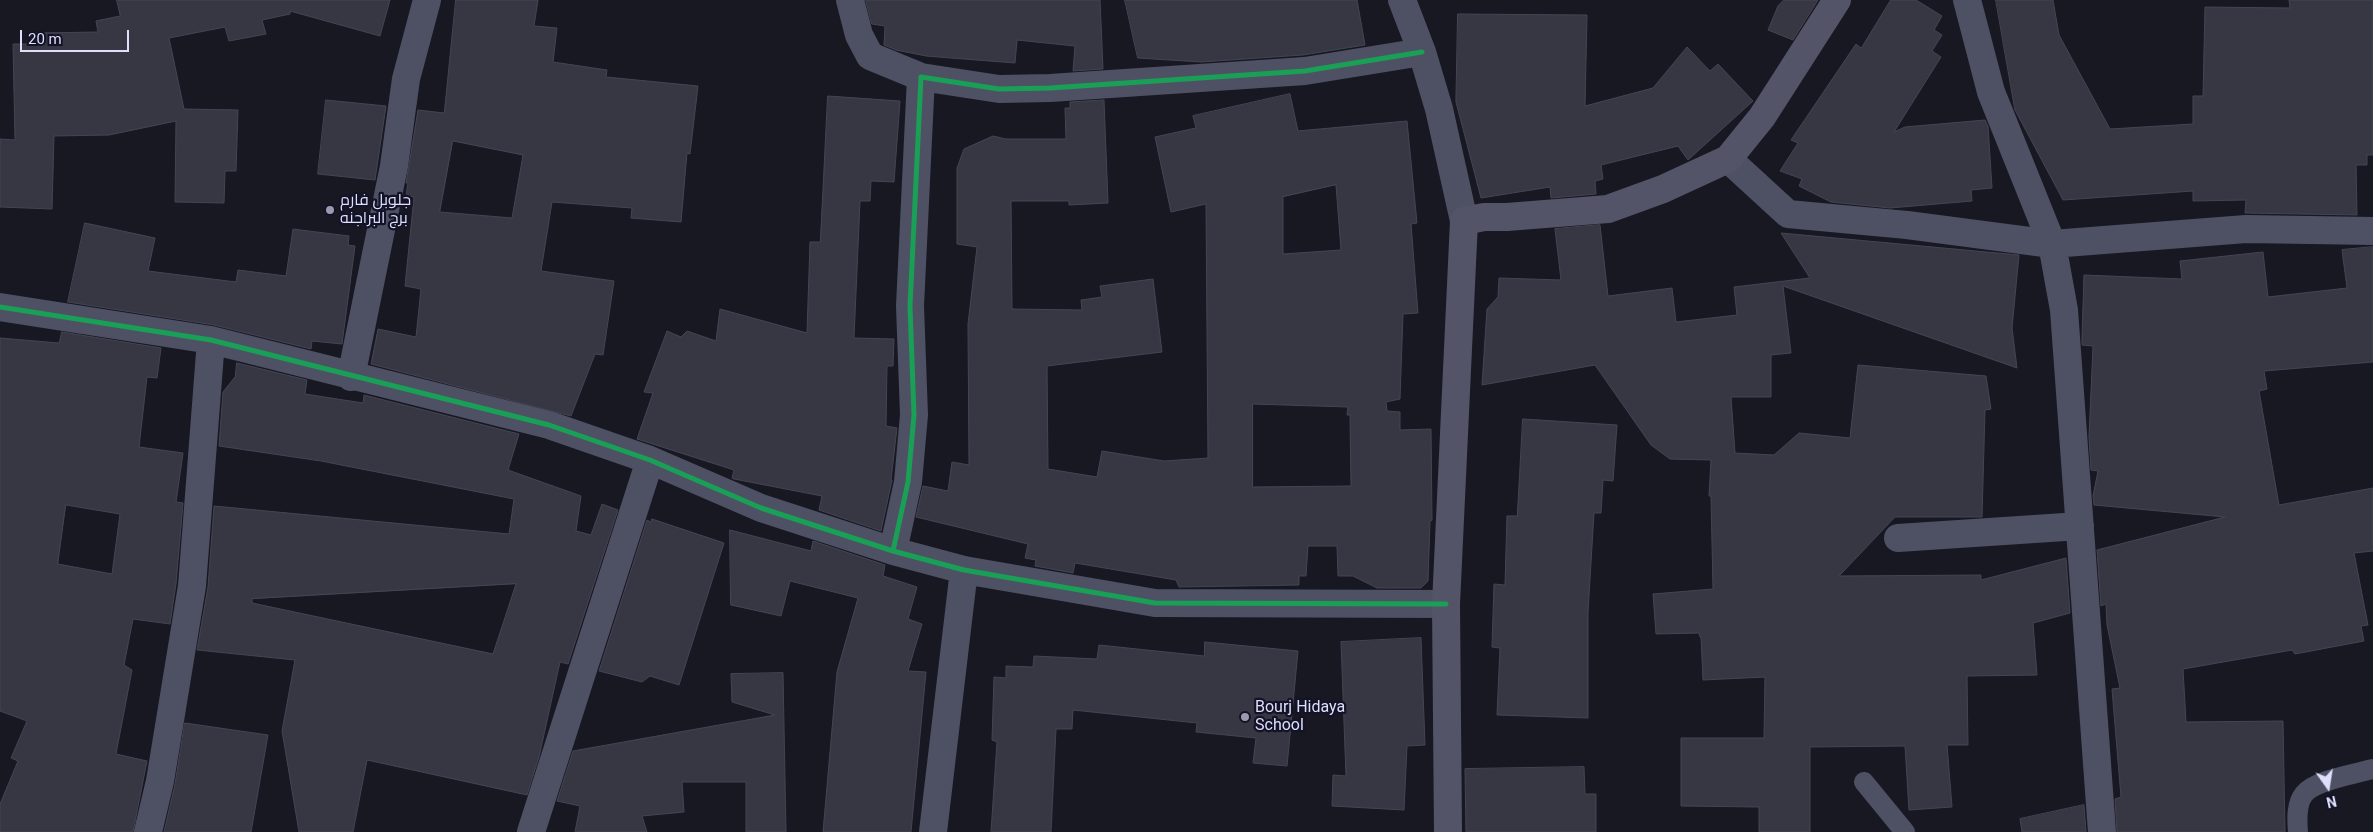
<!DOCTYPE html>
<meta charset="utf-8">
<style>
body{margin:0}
#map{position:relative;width:2373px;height:832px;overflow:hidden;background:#181823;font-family:Roboto,sans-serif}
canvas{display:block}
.north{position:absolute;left:2303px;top:762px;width:50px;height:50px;-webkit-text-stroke:4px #131328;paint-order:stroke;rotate:167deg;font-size:14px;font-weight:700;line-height:20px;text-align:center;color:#dedffb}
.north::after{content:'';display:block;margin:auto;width:18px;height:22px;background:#dedffb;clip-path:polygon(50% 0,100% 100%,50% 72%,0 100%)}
.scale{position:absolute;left:20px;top:30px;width:109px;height:22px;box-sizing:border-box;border:2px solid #dedffb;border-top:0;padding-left:6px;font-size:15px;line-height:18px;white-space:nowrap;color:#dedffb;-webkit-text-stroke:4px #131328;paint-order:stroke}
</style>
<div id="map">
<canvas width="2373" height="832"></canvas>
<div class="north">N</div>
<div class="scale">20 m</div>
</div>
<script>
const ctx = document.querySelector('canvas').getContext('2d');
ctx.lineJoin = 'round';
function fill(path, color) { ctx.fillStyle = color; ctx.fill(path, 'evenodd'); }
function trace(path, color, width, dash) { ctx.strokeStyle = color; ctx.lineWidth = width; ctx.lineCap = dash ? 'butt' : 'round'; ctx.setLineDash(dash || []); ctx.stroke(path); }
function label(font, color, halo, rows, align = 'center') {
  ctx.font = font + ' Roboto,Cairo,sans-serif'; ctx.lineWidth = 4.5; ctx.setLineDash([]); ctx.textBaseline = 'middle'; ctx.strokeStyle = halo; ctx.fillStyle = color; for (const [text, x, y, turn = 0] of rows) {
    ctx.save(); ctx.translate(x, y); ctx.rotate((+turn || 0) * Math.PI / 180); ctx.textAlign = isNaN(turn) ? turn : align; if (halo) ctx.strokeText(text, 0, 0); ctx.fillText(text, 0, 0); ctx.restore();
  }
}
const building = new Path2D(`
 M 117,0 L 390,0 L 380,36 L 290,11 L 290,14 L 262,20 L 266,34 L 229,41 L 225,27 L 169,38 L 184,109 L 238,110 L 236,171 L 225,171 L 224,203 L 175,202 L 176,121 L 109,135 L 54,136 L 52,209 L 0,207 L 0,139 L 15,140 L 13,44 L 35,44 L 35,33 L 98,32 L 96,21 L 120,16 Z
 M 456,0 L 538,0 L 534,26 L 557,28 L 553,62 L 607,70 L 606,77 L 698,86 L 690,154 L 687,153 L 681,222 L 631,218 L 632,208 L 552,202 L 541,271 L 614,281 L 603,355 L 595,354 L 571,416 L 371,364 L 378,329 L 416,337 L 421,289 L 405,286 L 414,197 L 406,196 L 408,183 L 406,183 L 418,110 L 444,113 ZM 453,141 L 523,155 L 512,218 L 440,212 Z
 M 866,0 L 1100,0 L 1103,69 L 1073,71 L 1075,46 L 1017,40 L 1015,63 L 926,56 L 896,50 L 884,45 L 885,26 L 872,24 Z
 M 1125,0 L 1357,0 L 1365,45 L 1303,55 L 1201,62 L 1138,58 Z
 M 1784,0 L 1818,0 L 1793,40 L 1768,30 L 1778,6 Z
 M 1891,0 L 1916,0 L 1942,16 L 1934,30 L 1942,35 L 1932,51 L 1941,57 L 1894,132 L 1905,127 L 1985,120 L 1988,126 L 1992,188 L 1971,190 L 1972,201 L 1890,208 L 1831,202 L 1799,186 L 1802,179 L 1780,171 L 1798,143 L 1791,140 L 1856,44 L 1861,48 Z
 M 1996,0 L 2053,0 L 2059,35 L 2110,129 L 2193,124 L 2193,96 L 2203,96 L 2205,7 L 2290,8 L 2289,0 L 2373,0 L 2373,155 L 2367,155 L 2367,165 L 2356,165 L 2357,215 L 2245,213 L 2246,200 L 2193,201 L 2193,191 L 2063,200 L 2015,110 Z
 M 1458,14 L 1587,15 L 1585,106 L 1653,88 L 1687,47 L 1710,71 L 1718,64 L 1753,101 L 1688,160 L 1678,146 L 1601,165 L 1603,179 L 1595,181 L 1596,194 L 1551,198 L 1550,187 L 1481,198 L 1456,102 Z
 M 1290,94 L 1298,131 L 1407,121 L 1417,223 L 1411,224 L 1418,313 L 1403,314 L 1400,399 L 1386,402 L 1387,411 L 1400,412 L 1400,430 L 1431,429 L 1432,520 L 1430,521 L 1428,581 L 1421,588 L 1377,588 L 1353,576 L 1338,576 L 1337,546 L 1308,546 L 1306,576 L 1299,576 L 1299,585 L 1179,587 L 1176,580 L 1075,563 L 1073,573 L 1035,566 L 1036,560 L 1025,558 L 1028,544 L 916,517 L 923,486 L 948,491 L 952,462 L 969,465 L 968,324 L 977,247 L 957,244 L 957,168 L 964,149 L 993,136 L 1006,139 L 1066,139 L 1065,108 L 1070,108 L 1070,102 L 1104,100 L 1108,203 L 1069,205 L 1069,201 L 1011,201 L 1012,309 L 1082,310 L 1081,300 L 1102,297 L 1100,286 L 1153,279 L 1162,352 L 1047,366 L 1048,469 L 1097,477 L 1102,451 L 1164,461 L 1208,458 L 1206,204 L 1171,212 L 1155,137 L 1196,128 L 1193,116 ZM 1336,185 L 1341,250 L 1283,254 L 1283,197 ZM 1253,404 L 1348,407 L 1347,415 L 1350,415 L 1351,486 L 1253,487 Z
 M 828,96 L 900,101 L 894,182 L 871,181 L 870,201 L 860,201 L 854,338 L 894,339 L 893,366 L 887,366 L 886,426 L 897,428 L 891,480 L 892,480 L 881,531 L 819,510 L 822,496 L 734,479 L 732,478 L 734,470 L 637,439 L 653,393 L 644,392 L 667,331 L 681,337 L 687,331 L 716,341 L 720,309 L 807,333 L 810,242 L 820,242 Z
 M 326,100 L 386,106 L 375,180 L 318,174 Z
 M 85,223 L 155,238 L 148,271 L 236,282 L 238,270 L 286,276 L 293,229 L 349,236 L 348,245 L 355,246 L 342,344 L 312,341 L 311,349 L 214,325 L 68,302 Z
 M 1600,225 L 1608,296 L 1672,288 L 1676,322 L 1737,315 L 1734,287 L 1810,278 L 1781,233 L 2019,255 L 2012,328 L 2017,368 L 1783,286 L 1791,353 L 1771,355 L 1771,397 L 1731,397 L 1735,453 L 1774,455 L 1799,433 L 1850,438 L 1858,365 L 1986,376 L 1991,409 L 1985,410 L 1982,517 L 1895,517 L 1839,576 L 1981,575 L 1981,580 L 2066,558 L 2070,613 L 2033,623 L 2037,675 L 1967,676 L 1968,745 L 1947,745 L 1952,807 L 1909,810 L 1905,746 L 1810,747 L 1810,832 L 1759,832 L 1759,807 L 1681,806 L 1681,738 L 1764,738 L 1765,677 L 1703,680 L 1701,637 L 1700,637 L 1699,633 L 1656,634 L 1653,594 L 1713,589 L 1711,496 L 1709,496 L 1711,460 L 1670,459 L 1651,445 L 1595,365 L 1482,385 L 1487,309 L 1498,297 L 1499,278 L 1561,280 L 1555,229 Z
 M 2373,247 L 2373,362 L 2264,371 L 2267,389 L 2259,391 L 2279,505 L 2373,488 L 2373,551 L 2354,553 L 2368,625 L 2361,626 L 2364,641 L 2295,654 L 2292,650 L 2183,669 L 2186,722 L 2283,721 L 2285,832 L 2117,832 L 2115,799 L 2121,797 L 2112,689 L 2120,688 L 2107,625 L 2106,604 L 2101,606 L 2097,550 L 2225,517 L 2094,505 L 2093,496 L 2098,471 L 2091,470 L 2089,437 L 2093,346 L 2082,345 L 2082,337 L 2084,275 L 2182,279 L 2180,261 L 2263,252 L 2268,297 L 2347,288 L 2342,250 Z
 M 62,332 L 161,348 L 157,378 L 147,377 L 139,447 L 183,453 L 176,502 L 183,503 L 176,584 L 170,624 L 133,619 L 124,665 L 132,670 L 116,754 L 147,761 L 133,832 L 0,832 L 0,804 L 18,761 L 11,758 L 27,721 L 0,711 L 0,338 L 59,343 ZM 66,505 L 120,514 L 112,574 L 58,564 Z
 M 237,363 L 307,380 L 305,394 L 363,403 L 364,395 L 519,434 L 508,470 L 581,496 L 576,531 L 591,535 L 602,504 L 618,510 L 568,664 L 560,662 L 539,757 L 527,795 L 367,760 L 353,832 L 299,832 L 282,731 L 295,660 L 197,650 L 208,587 L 214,506 L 509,534 L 514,499 L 321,461 L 219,446 L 223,392 L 235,377 ZM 516,584 L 493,654 L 252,603 L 252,599 Z
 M 1523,419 L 1617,425 L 1613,481 L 1603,480 L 1601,513 L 1594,513 L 1588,612 L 1588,718 L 1497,715 L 1500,648 L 1492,647 L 1494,584 L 1505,585 L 1507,516 L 1517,516 Z
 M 652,519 L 724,543 L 679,685 L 650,676 L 642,682 L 599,671 L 647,520 L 651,522 Z
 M 730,530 L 811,551 L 813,541 L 885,565 L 883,576 L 917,587 L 908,619 L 922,624 L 908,671 L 926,672 L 911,832 L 823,832 L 837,672 L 858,598 L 790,581 L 781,616 L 731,605 Z
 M 1421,638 L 1425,745 L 1407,746 L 1404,810 L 1332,806 L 1333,775 L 1346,776 L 1341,642 Z
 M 1205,642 L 1298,651 L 1287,766 L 1253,763 L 1256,738 L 1196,732 L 1197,723 L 1073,710 L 1072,729 L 1056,729 L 1051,832 L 991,832 L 997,742 L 992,740 L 994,677 L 1006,678 L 1006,666 L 1033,667 L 1034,656 L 1097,659 L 1099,645 L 1204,656 Z
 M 783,673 L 786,832 L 746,832 L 746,782 L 682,782 L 684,812 L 642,816 L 647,832 L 575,832 L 580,806 L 557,801 L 573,751 L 775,715 L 732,702 L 731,674 Z
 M 185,723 L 268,735 L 251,832 L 164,832 L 175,784 Z
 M 1584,767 L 1585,794 L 1596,794 L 1596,832 L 1466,832 L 1465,769 Z
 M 2084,805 L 2086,832 L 2022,832 L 2020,819 Z`);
const lane = new Path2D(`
 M 1864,782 L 1905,832
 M 2298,832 C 2297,820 2296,804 2304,794 C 2315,780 2355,774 2373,769`);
const street = new Path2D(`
 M 850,0 L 859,35 L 870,56 L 921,77
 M 1402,0 L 1422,52 L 1439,109 L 1464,221
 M 1967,0 L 1991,92 L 2052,244 L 2064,310 L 2102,832
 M 1728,159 L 1788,214 L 1907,225 L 2052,244 L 2246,229 L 2373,231
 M 0,307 L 211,340 L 549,425 L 650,460 L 761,508 L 893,551 L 964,570 L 1155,603 L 1446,604
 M 351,377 L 394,166 L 406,79 L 427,0
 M 1898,538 L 2080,526
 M 893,551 L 908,482 L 914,415 L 910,306 L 921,77 L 999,89 L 1050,88 L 1305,71 L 1422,52
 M 148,832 L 160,781 L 192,586 L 211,340
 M 531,832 L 650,460
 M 933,832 L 964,570`);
const secondary = new Path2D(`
 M 1448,832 L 1446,604 L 1464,221 L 1484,217 L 1507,217 L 1608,209 L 1663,189 L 1728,159 L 1762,117 L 1837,0`);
const cycleway = new Path2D(`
 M 0,307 L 211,340 L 549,425 L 650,460 L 761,508 L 893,551 L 964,570 L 1155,603 L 1446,604
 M 893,551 L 908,482 L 914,415 L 910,306 L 921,77 L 999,89 L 1050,88 L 1305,71 L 1422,52`);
const markers = [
 [330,210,5,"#9999af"],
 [1245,717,5,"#9999af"]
];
const poiNames = [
 ["جلوبل فارم",340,201],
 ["برج البراجنه",340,219],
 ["Bourj Hidaya",1255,708],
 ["School",1255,726]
];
fill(building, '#373744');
trace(building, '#454455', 1);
trace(lane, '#4e5163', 20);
trace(street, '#4e5163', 28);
trace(secondary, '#535468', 28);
trace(cycleway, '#1a9f57', 5);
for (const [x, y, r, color] of markers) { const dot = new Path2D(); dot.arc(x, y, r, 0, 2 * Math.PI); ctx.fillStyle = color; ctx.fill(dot); trace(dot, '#131328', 2); }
label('16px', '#dedffb', '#131328', poiNames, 'left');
</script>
